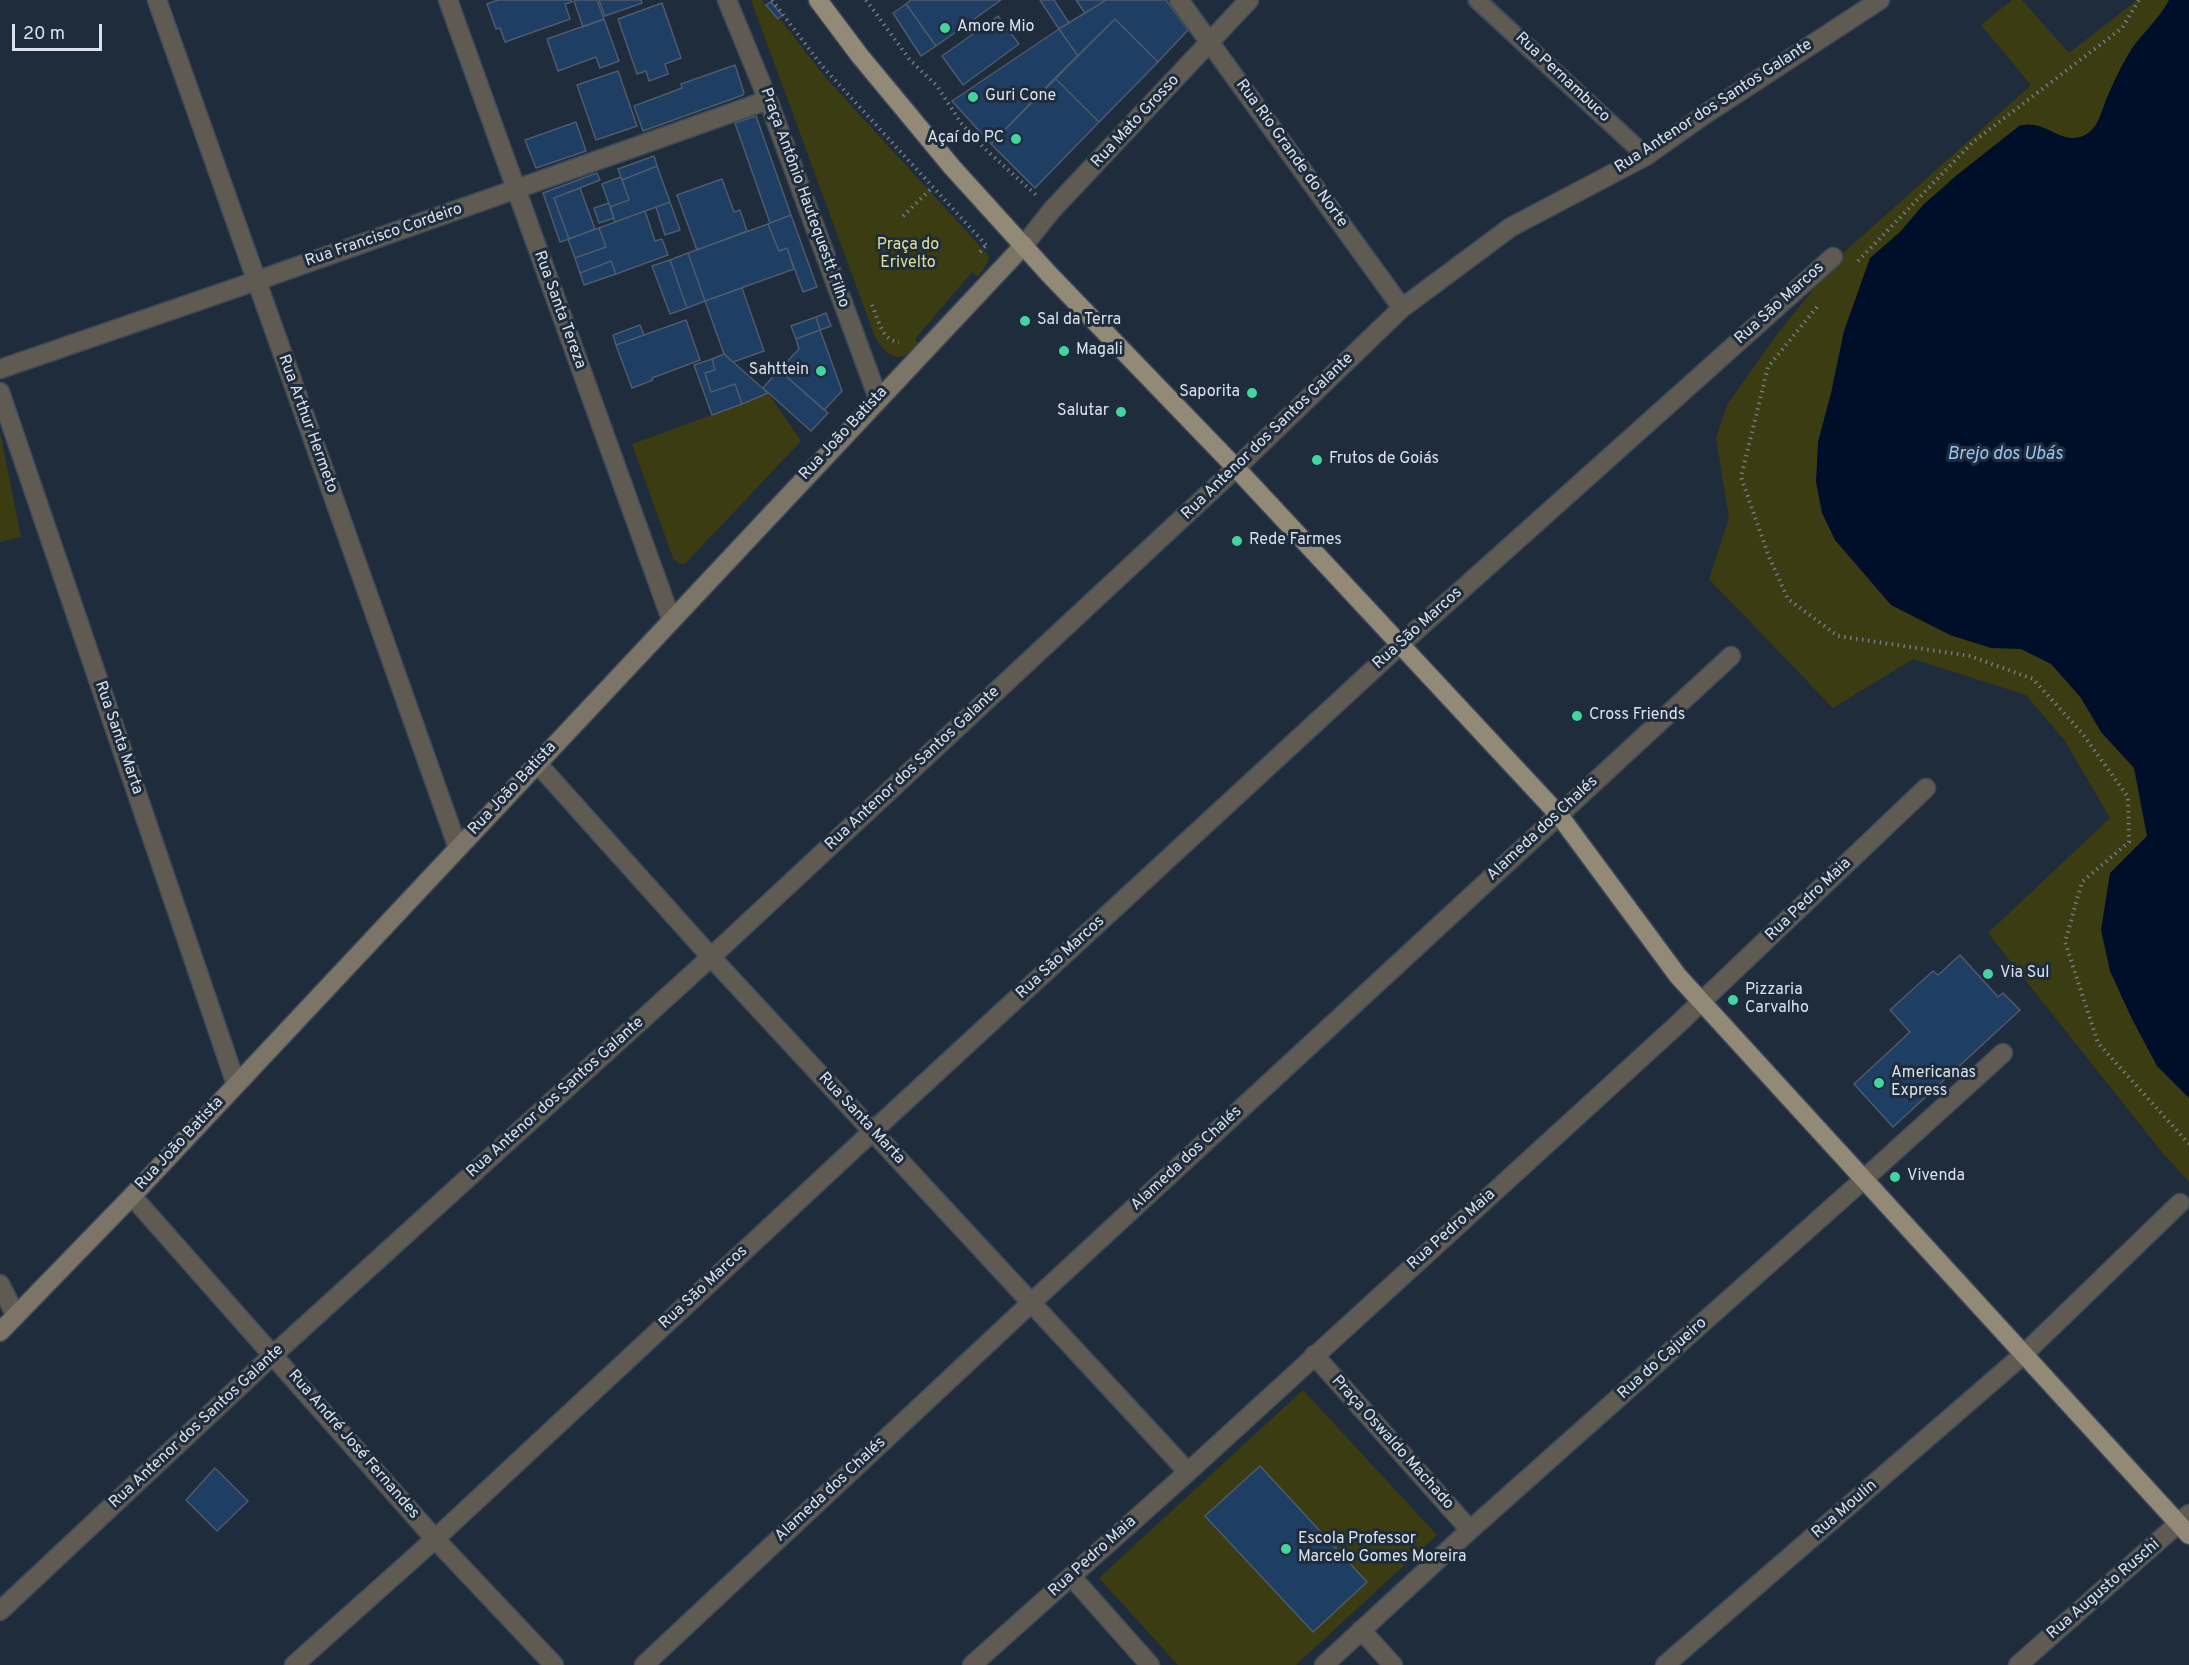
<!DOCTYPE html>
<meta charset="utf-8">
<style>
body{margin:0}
#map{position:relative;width:2189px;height:1665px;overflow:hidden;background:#1f2c3c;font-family:Overpass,sans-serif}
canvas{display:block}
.scale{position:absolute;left:12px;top:24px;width:90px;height:27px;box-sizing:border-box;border:3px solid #d9e2ec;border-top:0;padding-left:8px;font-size:18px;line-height:21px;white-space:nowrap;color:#d9e2ec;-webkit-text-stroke:4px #1f2c3c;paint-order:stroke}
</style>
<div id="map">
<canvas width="2189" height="1665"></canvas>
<div class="scale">20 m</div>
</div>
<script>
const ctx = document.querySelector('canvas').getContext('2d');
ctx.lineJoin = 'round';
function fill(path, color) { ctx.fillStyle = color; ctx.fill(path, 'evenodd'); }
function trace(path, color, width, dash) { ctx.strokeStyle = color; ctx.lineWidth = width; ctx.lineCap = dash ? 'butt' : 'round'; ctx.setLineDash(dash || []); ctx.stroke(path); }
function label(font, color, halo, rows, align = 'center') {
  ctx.font = font + ' Overpass,sans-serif'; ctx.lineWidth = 6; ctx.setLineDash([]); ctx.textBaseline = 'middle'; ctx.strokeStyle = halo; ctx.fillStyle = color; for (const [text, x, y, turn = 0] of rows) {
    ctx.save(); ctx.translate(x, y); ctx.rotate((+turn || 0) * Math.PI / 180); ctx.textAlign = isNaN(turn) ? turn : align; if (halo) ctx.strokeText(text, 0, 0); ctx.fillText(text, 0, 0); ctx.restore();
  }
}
const green = new Path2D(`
 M 751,0 L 762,0 L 780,21 L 781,20 L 826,78 L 989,256 L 988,262 L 978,277 L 972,272 L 915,339 L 918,343 C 901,366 887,358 875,337 Z
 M 2012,0 L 2022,0 L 2069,53 L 2137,0 L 2189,0 L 2189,1182 L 2161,1151 L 1988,933 L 2110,818 L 2065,741 L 2026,695 L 1913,659 L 1833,708 L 1709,579 L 1729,518 L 1716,438 L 1727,405 L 1778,333 L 1842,254 L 2031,85 L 1981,25 Z
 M 768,393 L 801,441 L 685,564 L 679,564 L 673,558 L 632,444 L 742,404 Z
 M 0,432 L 21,537 L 0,542 Z
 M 1303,1390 L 1437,1535 L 1296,1665 L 1178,1665 L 1099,1578 Z`);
const water = new Path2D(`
 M 2169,0 L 2189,0 L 2189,1098 L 2157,1066 L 2132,1019 L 2110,971 L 2101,930 L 2110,873 L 2147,836 L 2134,768 L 2101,732 L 2081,698 L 2051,664 L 2021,649 L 1991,648 L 1950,635 L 1891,605 L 1835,540 L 1822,513 L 1816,482 L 1818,442 L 1831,393 L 1844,331 L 1870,258 L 1900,232 L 1923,205 L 1957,175 L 2019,126 C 2043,118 2059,143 2080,137 C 2100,131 2101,109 2109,93 C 2116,77 2125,58 2135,44 C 2147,29 2160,17 2169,0 Z`);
const building = new Path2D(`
 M 498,0 L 571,0 L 572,2 L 565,4 L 570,19 L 505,42 L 500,28 L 496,29 L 487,4 Z
 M 577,0 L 597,0 L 604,19 L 583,27 L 574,1 Z
 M 599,0 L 641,0 L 642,3 L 605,16 Z
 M 911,0 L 1001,0 L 936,46 L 906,4 Z
 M 1040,0 L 1054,0 L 1069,23 L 1059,29 Z
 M 1076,0 L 1106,0 L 1085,13 Z
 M 1106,0 L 1166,0 L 1188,30 L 1158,62 L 1115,19 L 1078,56 L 1059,29 Z
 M 771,2 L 782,15 L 778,19 L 766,5 Z
 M 662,3 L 681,58 L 665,64 L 668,74 L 649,81 L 646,71 L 637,74 L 618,19 Z
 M 906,4 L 936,46 L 921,56 L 893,13 Z
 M 998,16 L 1019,44 L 963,85 L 942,56 Z
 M 604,19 L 619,61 L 600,68 L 596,57 L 558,71 L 547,39 Z
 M 1115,19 L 1158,62 L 1099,122 L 1055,78 Z
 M 1059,29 L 1078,56 L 991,144 L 952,101 Z
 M 735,65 L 744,93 L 743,95 L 643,131 L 634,106 L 682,88 L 681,84 Z
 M 618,71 L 637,126 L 596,140 L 577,85 Z
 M 1055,78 L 1099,122 L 1035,188 L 991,144 Z
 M 756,116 L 791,215 L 770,223 L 735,123 Z
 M 576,122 L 586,151 L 536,168 L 525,140 Z
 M 654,156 L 657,166 L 622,180 L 618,169 Z
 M 657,166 L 670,202 L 615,222 L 610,207 L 629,200 L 622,180 Z
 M 597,173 L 600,180 L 554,198 L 569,239 L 560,242 L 543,193 Z
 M 621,177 L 629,200 L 610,207 L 602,184 Z
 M 722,179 L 734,212 L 740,210 L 747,231 L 697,250 L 677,195 Z
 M 580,188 L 595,229 L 569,239 L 554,198 Z
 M 670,202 L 680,230 L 665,235 L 656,207 Z
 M 609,203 L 614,218 L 599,223 L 594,208 Z
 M 645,211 L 655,241 L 662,239 L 668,255 L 616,274 L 611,261 L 580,273 L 575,258 L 606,247 L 599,228 Z
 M 791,215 L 817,287 L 803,292 L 787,248 L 779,251 L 768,224 Z
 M 768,224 L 779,251 L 787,248 L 794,269 L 705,301 L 688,253 Z
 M 599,228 L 606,247 L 575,258 L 568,239 Z
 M 688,253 L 705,301 L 687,308 L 670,260 Z
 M 670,260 L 687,308 L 670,314 L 652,266 Z
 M 611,261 L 616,274 L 584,285 L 580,273 Z
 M 742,288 L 764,351 L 733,362 L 724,354 L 705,301 Z
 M 826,313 L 831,326 L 820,330 L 816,317 Z
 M 816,317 L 820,330 L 796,339 L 791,326 Z
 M 686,320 L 700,360 L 652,378 L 653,380 L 632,388 L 616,345 Z
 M 640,325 L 644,335 L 616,345 L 613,335 Z
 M 820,330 L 842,391 L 824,410 L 779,370 L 799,349 L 796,339 Z
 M 724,354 L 733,362 L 768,393 L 742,404 L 735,384 L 711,392 L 705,373 L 715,370 L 712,359 Z
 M 712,359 L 715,370 L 705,373 L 711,392 L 735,384 L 742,404 L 712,415 L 694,365 Z
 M 779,370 L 828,413 L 811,431 L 763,388 Z
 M 1960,955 L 1998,997 L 2003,993 L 2020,1010 L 1893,1127 L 1854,1084 L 1910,1032 L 1890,1010 L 1933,971 L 1938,975 Z
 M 1260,1466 L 1367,1582 L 1313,1632 L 1205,1516 Z
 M 215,1468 L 248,1501 L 217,1531 L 186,1500 Z`);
const path = new Path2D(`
 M 772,0 L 822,66 L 987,246
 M 866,0 L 910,60 L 937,86 L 961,123 L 984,148 L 1036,195
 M 903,216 L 933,187
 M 980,252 L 986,245
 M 1858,261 L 1973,142 L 2122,28 L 2139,0
 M 872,305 C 878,319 882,341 899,342
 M 1817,307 L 1768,367 L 1741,477 L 1769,557 L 1788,599 L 1838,636 L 1970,656 L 2033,679 L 2082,733 L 2128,797 L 2129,842 L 2082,882 L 2065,942 L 2098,1043 L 2189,1144`);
const lane = new Path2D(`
 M 1477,0 L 1646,156`);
const street = new Path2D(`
 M 157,0 L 458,848
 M 448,0 L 671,619
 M 727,0 L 768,100 L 878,398
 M 1179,0 L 1402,308
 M 1024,245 L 1052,210 L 1249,0
 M 0,369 L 256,281 L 768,100
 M 0,392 L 236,1084
 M 537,763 L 711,957 L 1188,1472
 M 132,1196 L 435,1539 L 554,1665
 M 0,1284 L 16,1316
 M 1314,1355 L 1470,1530
 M 1071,1576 L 1150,1665
 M 0,1611 L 273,1355 L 711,957 L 1236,468 L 1402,308 L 1511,227 L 1646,156 L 1704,115 L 1880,0
 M 1361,1630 L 1393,1665
 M 294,1665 L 435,1539 L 873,1131 L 1401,644 L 1833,257
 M 644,1665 L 1031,1303 L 1731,656
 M 972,1665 L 1188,1472 L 1678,1024 L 1926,788
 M 1324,1665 L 1470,1530 L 1863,1180 L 2003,1053
 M 1665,1665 L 2024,1354 L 2180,1203
 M 2018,1665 L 2189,1514`);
const secondary = new Path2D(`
 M 0,1332 L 132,1196 L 1024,245`);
const primary = new Path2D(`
 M 818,0 L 860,56 L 952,167 L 1049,274 L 1236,468 L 1559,815 L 1678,976 L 2189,1535`);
const markers = [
 [945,28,6,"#44d49f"],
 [973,97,6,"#44d49f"],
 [1016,139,6,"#44d49f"],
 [1025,321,6,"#44d49f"],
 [1064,351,6,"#44d49f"],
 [821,371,6,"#44d49f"],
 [1252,393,6,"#44d49f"],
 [1121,412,6,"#44d49f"],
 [1317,460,6,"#44d49f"],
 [1237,541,6,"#44d49f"],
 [1577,716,6,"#44d49f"],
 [1988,974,6,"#44d49f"],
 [1733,1000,6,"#44d49f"],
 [1879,1083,6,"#44d49f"],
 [1895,1177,6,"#44d49f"],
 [1286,1549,6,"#44d49f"]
];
const poiNames = [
 ["Amore Mio",957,28],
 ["Guri Cone",985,97],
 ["Açaí do PC",1004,139,"right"],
 ["Sal da Terra",1037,321],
 ["Magali",1076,351],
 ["Sahttein",809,371,"right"],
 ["Saporita",1240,393,"right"],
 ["Salutar",1109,412,"right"],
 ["Frutos de Goiás",1329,460],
 ["Rede Farmes",1249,541],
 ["Cross Friends",1589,716],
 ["Via Sul",2000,974],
 ["Pizzaria",1745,991],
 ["Carvalho",1745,1009],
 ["Americanas",1891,1074],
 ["Express",1891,1092],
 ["Vivenda",1907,1177],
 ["Escola Professor",1298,1540],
 ["Marcelo Gomes Moreira",1298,1558]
];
const streetNames = [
 ["Rua Pernambuco",1562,78,43],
 ["Rua Antenor dos Santos Galante",1714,107,-33],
 ["Rua Mato Grosso",1136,122,-47],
 ["Rua Rio Grande do Norte",1291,154,54],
 ["Praça Antônio Hautequestt Filho",804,198,70],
 ["Rua Francisco Cordeiro",384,236,-19],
 ["Rua São Marcos",1780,304,-42],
 ["Rua Santa Tereza",559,310,70],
 ["Rua Arthur Hermeto",307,424,70],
 ["Rua João Batista",844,434,-47],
 ["Rua Antenor dos Santos Galante",1268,437,-44],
 ["Rua São Marcos",1418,629,-42],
 ["Rua Santa Marta",118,738,71],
 ["Rua Antenor dos Santos Galante",913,769,-43],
 ["Rua João Batista",513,789,-47],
 ["Alameda dos Chalés",1543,829,-43],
 ["Rua Pedro Maia",1809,900,-44],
 ["Rua São Marcos",1061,958,-43],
 ["Rua Antenor dos Santos Galante",556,1098,-42],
 ["Rua Santa Marta",861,1119,47],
 ["Rua João Batista",180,1144,-47],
 ["Alameda dos Chalés",1187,1159,-43],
 ["Rua Pedro Maia",1452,1230,-42],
 ["Rua São Marcos",704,1288,-43],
 ["Rua do Cajueiro",1663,1359,-42],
 ["Rua Antenor dos Santos Galante",197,1427,-43],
 ["Praça Oswaldo Machado",1392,1443,48],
 ["Rua André José Fernandes",353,1445,49],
 ["Alameda dos Chalés",831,1490,-43],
 ["Rua Moulin",1845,1510,-41],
 ["Rua Pedro Maia",1093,1557,-42],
 ["Rua Augusto Ruschi",2104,1590,-41]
];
const parkNames = [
 ["Praça do",908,246],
 ["Erivelto",908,264]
];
const waterNames = [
 ["Brejo dos Ubás",2005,455]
];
fill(green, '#3b3c11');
fill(water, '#000f29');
fill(building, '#1e3e63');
trace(building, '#4d5b6d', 1.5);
trace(lane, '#3d4958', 20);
trace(street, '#3d4958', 21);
trace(secondary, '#3d4958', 21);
trace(primary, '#3d4958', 21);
trace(path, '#707b89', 4, [1.5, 4.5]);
trace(lane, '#5f5b52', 16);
trace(street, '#5f5b52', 18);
trace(secondary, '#7c7567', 18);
trace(primary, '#928977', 18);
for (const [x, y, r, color] of markers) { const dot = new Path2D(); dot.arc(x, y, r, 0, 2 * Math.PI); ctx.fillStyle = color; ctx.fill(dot); trace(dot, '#1f2c3c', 2); }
label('16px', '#d9e2ec', '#1f2c3c', poiNames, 'left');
label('16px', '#d9e2ec', '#1f2c3c', streetNames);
label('16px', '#dee18e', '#1f2c3c', parkNames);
label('italic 18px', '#9ac3f5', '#1f2c3c', waterNames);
</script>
